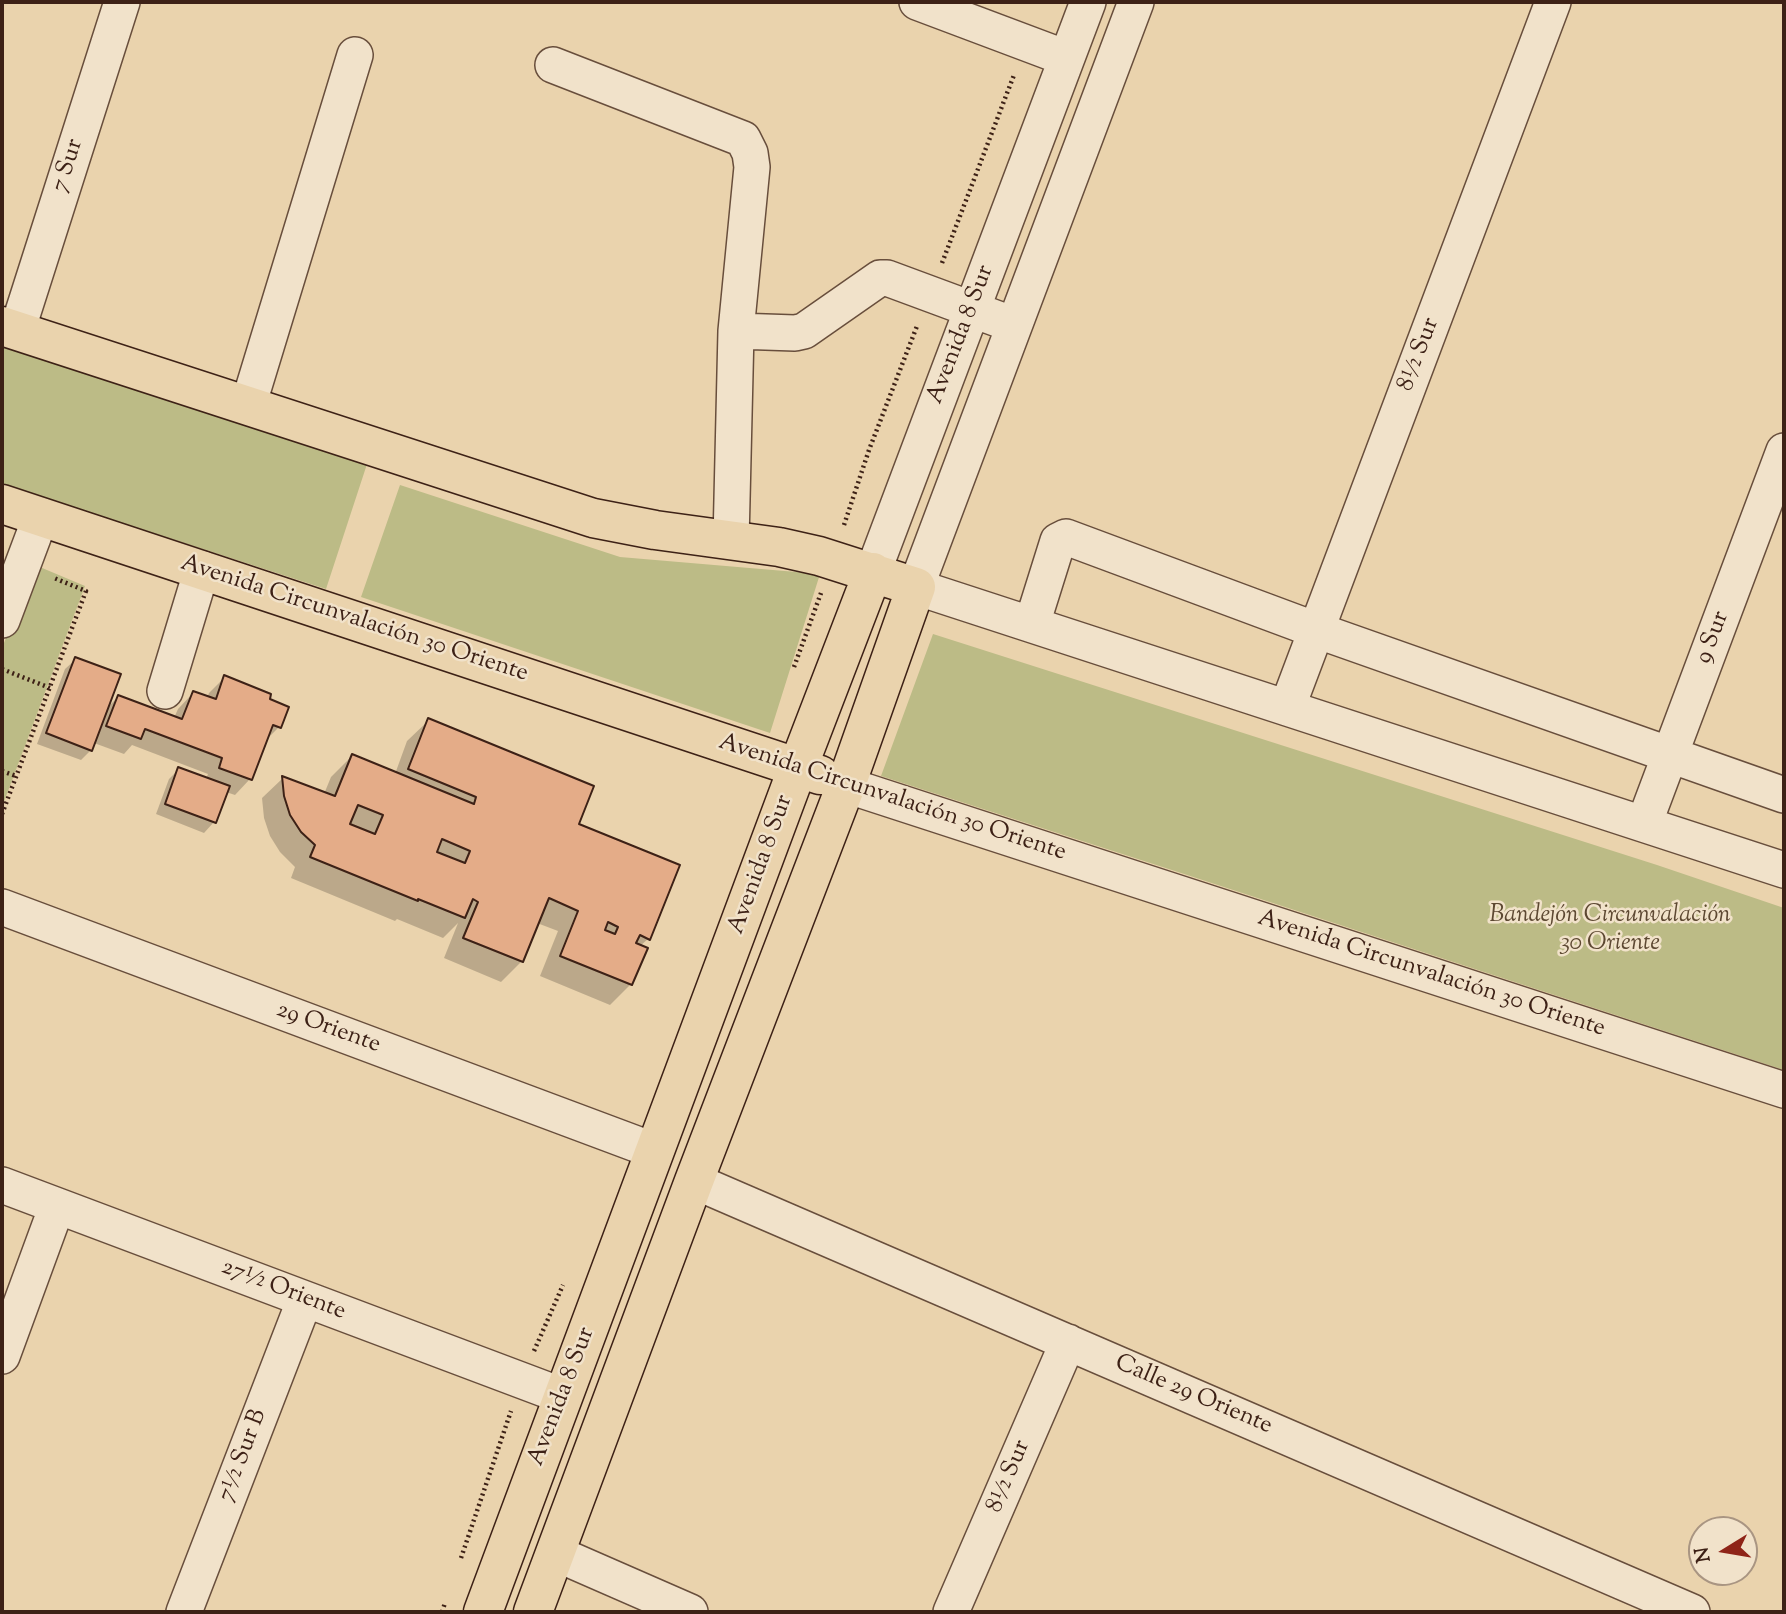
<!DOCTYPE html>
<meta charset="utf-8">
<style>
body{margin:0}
#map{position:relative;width:1786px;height:1614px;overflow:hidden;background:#ead3ad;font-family:"Sorts Mill Goudy",serif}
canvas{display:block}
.frame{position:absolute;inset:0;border:4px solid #3d2116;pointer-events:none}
.north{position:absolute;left:1688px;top:1516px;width:70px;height:70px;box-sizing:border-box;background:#f1e2ca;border:2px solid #a99582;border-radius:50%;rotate:259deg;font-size:19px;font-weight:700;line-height:28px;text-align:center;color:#3d2116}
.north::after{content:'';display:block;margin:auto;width:24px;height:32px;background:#8f2418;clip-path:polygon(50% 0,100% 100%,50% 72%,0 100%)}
</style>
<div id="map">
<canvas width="1786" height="1614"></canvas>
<div class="frame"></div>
<div class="north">N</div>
</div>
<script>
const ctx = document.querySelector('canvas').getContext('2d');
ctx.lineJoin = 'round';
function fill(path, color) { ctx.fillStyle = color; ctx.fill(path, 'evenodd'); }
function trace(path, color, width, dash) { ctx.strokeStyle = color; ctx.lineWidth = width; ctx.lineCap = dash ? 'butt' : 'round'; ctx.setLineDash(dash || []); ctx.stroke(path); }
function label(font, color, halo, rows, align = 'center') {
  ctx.font = font + ' "Sorts Mill Goudy",serif'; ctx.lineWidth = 5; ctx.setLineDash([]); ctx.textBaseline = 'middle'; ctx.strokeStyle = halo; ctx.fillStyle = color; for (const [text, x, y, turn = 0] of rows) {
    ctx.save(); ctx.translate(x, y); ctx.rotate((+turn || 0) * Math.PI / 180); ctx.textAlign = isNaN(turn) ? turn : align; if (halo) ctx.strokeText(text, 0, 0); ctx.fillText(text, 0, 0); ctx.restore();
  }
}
const green = new Path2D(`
 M 2,346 L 368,461 L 326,589 L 2,484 Z
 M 400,485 L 620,557 L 820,574 L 770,733 L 361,597 Z
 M 35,565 L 85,586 L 2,807 L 2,648 Z
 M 933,634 L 1657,865 L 1784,908 L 1784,1070 L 1175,871 L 881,776 Z`);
const shadow = new Path2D(`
 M 76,659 L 106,709 L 118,697 L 174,718 L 178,709 L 193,693 L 207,698 L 209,693 L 225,677 L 267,700 L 279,727 L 264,742 L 250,779 L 235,795 L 226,792 L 214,822 L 204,833 L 156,814 L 169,779 L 179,769 L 206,779 L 208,774 L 132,745 L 124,754 L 94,743 L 91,750 L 81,760 L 37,744 L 65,669 Z
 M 428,721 L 576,825 L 648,939 L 640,946 L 631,984 L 610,1005 L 540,976 L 558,931 L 537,923 L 522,961 L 501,982 L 444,958 L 458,923 L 443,938 L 397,919 L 395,921 L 291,878 L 295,867 L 280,852 L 270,836 L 264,818 L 262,798 L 283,778 L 324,794 L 331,777 L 352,756 L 395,774 L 407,741 Z`);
const building = new Path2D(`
 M 75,657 L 121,674 L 92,751 L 46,733 Z
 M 224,675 L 271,694 L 270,699 L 289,707 L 281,728 L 273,725 L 252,780 L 219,768 L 222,758 L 145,729 L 141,739 L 106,726 L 118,695 L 182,719 L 193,691 L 216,699 Z
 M 428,718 L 594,786 L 579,824 L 680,865 L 650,940 L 640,935 L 636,943 L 648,948 L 632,985 L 560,956 L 578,911 L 549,898 L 523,962 L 463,938 L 478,902 L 473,899 L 465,918 L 418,899 L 418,901 L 310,857 L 315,845 L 301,832 L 290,815 L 284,796 L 282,776 L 335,796 L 352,754 L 474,804 L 476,797 L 408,769 ZM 358,805 L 383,815 L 375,834 L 350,824 ZM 442,839 L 470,851 L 465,863 L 437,852 ZM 608,922 L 618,927 L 615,934 L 605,930 Z
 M 178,767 L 230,786 L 216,823 L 165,804 Z`);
const path = new Path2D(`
 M 942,263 L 1014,75
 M 844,525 L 869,450 L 917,326
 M 794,667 L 821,593
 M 2,669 L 50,688
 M 2,771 L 16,776
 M 2,814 L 86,591 L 54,578
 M 534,1351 L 563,1285
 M 461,1558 L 511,1411
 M 442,1612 L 445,1603`);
const minor = new Path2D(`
 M 917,2 L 1066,58
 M 1136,2 L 916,587 L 1784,870
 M 553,65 L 743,139 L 750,153 L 752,167 L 736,331 L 795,333 L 804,331 L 880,278 L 887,278 L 1014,325
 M 17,331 L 122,2
 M 248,406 L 355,55
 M 731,541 L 736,331
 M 873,572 L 1088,2
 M 2,620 L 41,516
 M 1032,624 L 1058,541 L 1066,537 L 1316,630 L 1784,795
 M 165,691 L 202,569
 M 1287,708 L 1553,2
 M 846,785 L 1784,1090
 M 1644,824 L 1784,451
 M 2,907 L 655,1151
 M 694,1181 L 1692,1612
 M 2,1185 L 563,1396
 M 2,1356 L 57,1206
 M 555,1553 L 690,1612
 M 184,1612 L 305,1299
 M 951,1612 L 1068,1342`);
const major = new Path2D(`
 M 2,326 L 593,518 L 655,530 L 779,547 L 819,556 L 916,587 L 846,785 L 694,1181 L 533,1612
 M 2,504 L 820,775
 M 483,1612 L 798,767 L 873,572`);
const streetNames = [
 ["7 Sur",69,166,-72],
 ["Avenida 8 Sur",962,335,-69],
 ["8½ Sur",1420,355,-69],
 ["Avenida Circunvalación 30 Oriente",354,620,18],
 ["9 Sur",1714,638,-69],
 ["Avenida Circunvalación 30 Oriente",892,799,18],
 ["Avenida 8 Sur",762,865,-70],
 ["Avenida Circunvalación 30 Oriente",1431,975,18],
 ["29 Oriente",328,1029,20],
 ["27½ Oriente",283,1291,21],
 ["Calle 29 Oriente",1193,1396,23],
 ["Avenida 8 Sur",563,1397,-69],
 ["7½ Sur B",244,1456,-69],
 ["8½ Sur",1010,1477,-67]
];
const parkNames = [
 ["Bandejón Circunvalación",1610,917],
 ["30 Oriente",1610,945]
];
fill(green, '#bcbb86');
fill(shadow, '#0003');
fill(building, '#e4ac88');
trace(building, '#3d2116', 2);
trace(minor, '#684e3c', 38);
trace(major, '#3d2116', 41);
trace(path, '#3d2116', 4.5, [2, 3.5]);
trace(minor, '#f1e2ca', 35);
trace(major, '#ead3ad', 38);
label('24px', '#3d2116', '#f1e2ca', streetNames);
label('italic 24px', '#5d4832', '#f1e2ca', parkNames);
</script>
